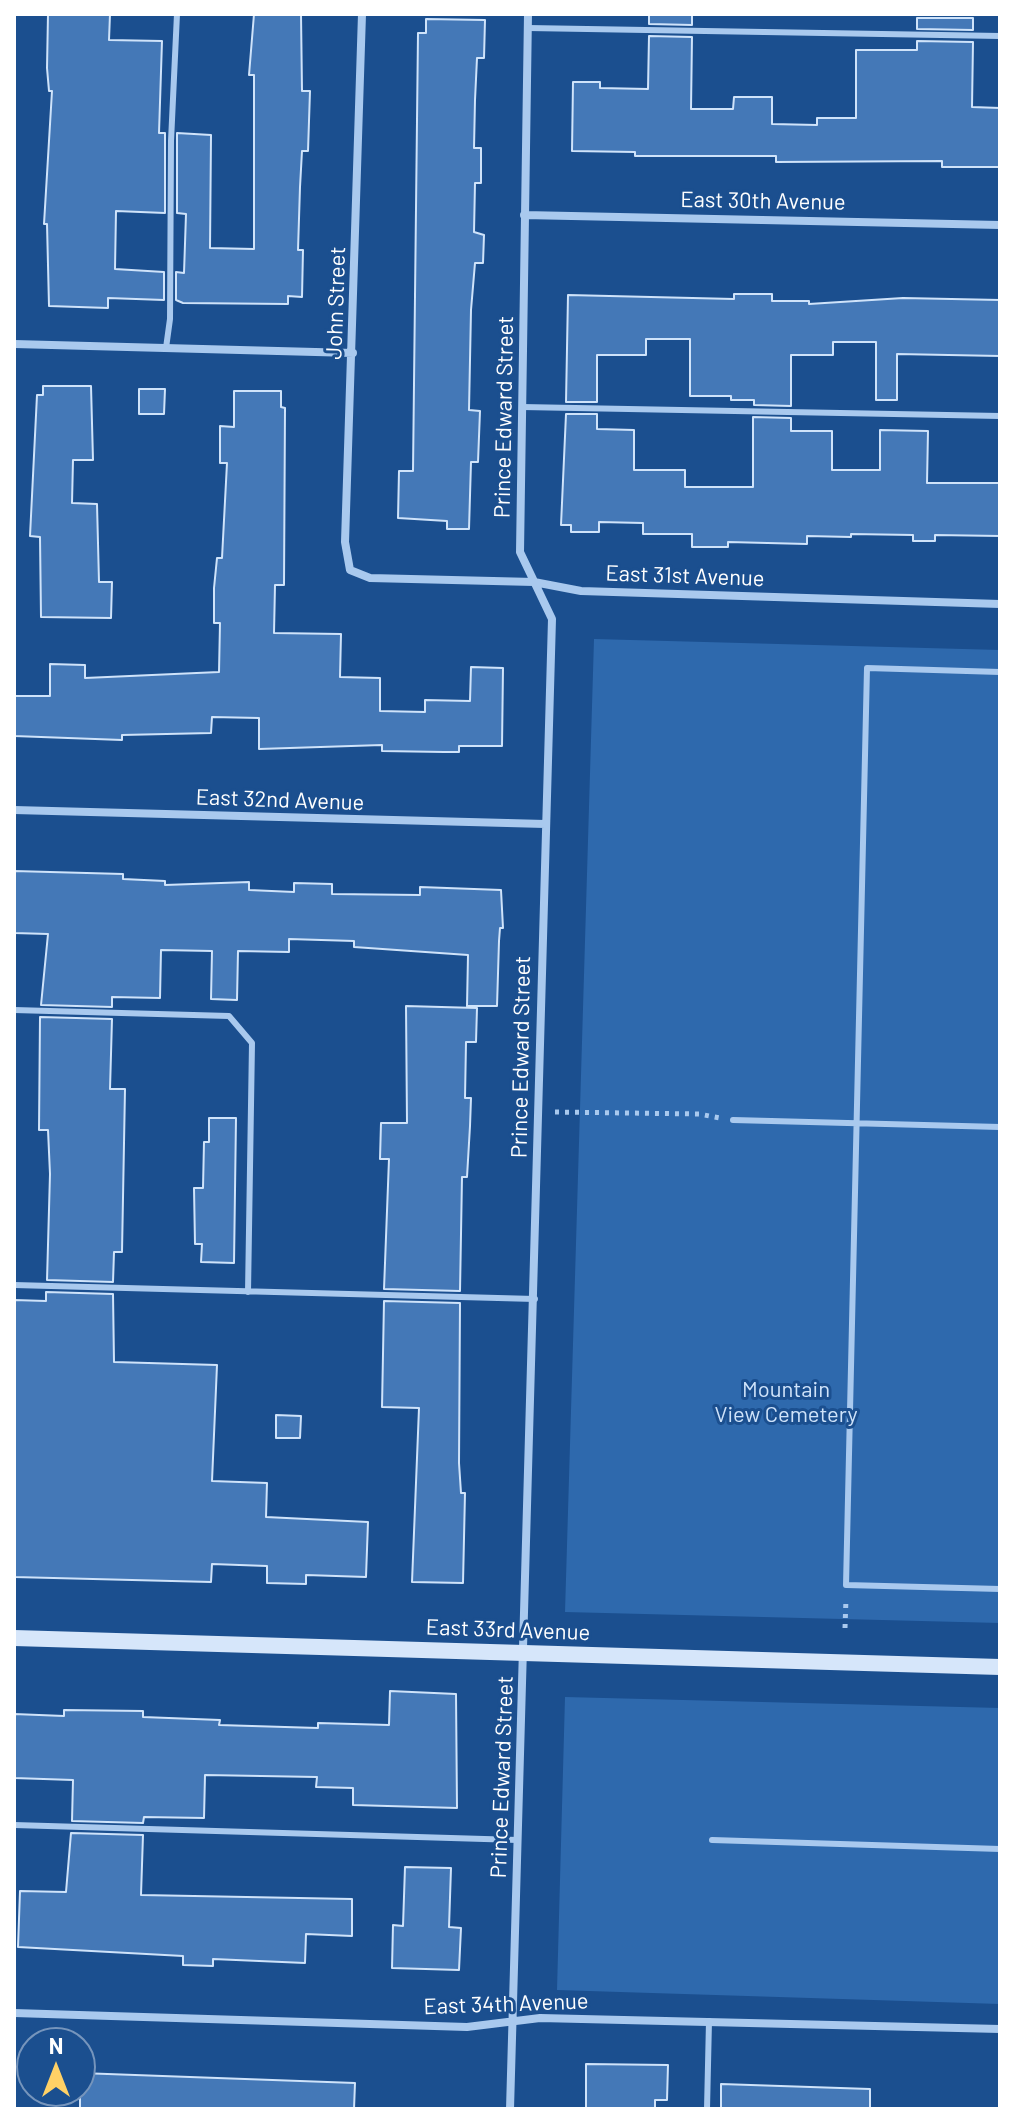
<!DOCTYPE html>
<style>
body{margin:0}
#map{position:relative;width:1014px;height:2123px;overflow:hidden;background:#1b4f8f;font-family:Barlow,sans-serif}
canvas{display:block}
.frame{position:absolute;inset:0;border:16px solid #fff;pointer-events:none}
.north{position:absolute;left:16px;top:2027px;width:80px;height:80px;box-sizing:border-box;background:#1b4f8f;border:2px solid #7695bc;border-radius:50%;rotate:0deg;font-size:22px;font-weight:700;line-height:32px;text-align:center;color:#fff}
.north::after{content:'';display:block;margin:auto;width:28px;height:36px;background:#ffd166;clip-path:polygon(50% 0,100% 100%,50% 72%,0 100%)}
</style>
<div id="map">
<canvas width="1014" height="2123"></canvas>
<div class="frame"></div>
<div class="north">N</div>
</div>
<script>
const ctx = document.querySelector('canvas').getContext('2d');
ctx.lineJoin = 'round';
function fill(path, color) { ctx.fillStyle = color; ctx.fill(path, 'evenodd'); }
function trace(path, color, width, dash) { ctx.strokeStyle = color; ctx.lineWidth = width; ctx.lineCap = dash ? 'butt' : 'round'; ctx.setLineDash(dash || []); ctx.stroke(path); }
function label(font, color, halo, rows, align = 'center') {
  ctx.font = font + ' Barlow,sans-serif'; ctx.lineWidth = 6; ctx.setLineDash([]); ctx.textBaseline = 'middle'; ctx.strokeStyle = halo; ctx.fillStyle = color; for (const [text, x, y, turn = 0] of rows) {
    ctx.save(); ctx.translate(x, y); ctx.rotate((+turn || 0) * Math.PI / 180); ctx.textAlign = isNaN(turn) ? turn : align; if (halo) ctx.strokeText(text, 0, 0); ctx.fillText(text, 0, 0); ctx.restore();
  }
}
const green = new Path2D(`
 M 594,639 L 1000,650 L 1000,1623 L 565,1612 Z
 M 565,1697 L 1000,1708 L 1000,2004 L 557,1990 Z`);
const building = new Path2D(`
 M 48,14 L 110,14 L 109,40 L 162,41 L 159,133 L 165,133 L 165,213 L 116,211 L 115,269 L 164,272 L 164,300 L 108,298 L 108,308 L 49,306 L 47,224 L 44,224 L 52,91 L 49,91 L 47,68 Z
 M 254,14 L 301,14 L 302,91 L 310,91 L 308,151 L 302,151 L 300,187 L 298,250 L 303,250 L 302,297 L 288,296 L 288,304 L 183,303 L 176,300 L 176,272 L 184,273 L 186,214 L 177,213 L 177,133 L 211,135 L 210,248 L 254,249 L 254,75 L 249,75 Z
 M 649,14 L 692,14 L 692,25 L 649,24 Z
 M 917,18 L 973,18 L 973,30 L 917,29 Z
 M 426,19 L 485,20 L 484,58 L 477,58 L 475,100 L 474,148 L 481,148 L 481,183 L 475,183 L 474,232 L 484,235 L 483,263 L 475,263 L 471,310 L 469,410 L 480,411 L 478,462 L 471,462 L 469,529 L 447,529 L 447,521 L 398,518 L 399,471 L 413,471 L 418,33 L 426,33 Z
 M 649,36 L 692,37 L 691,109 L 733,109 L 734,97 L 772,97 L 772,124 L 817,125 L 817,118 L 856,118 L 856,50 L 917,50 L 917,41 L 973,42 L 972,107 L 1000,108 L 1000,167 L 942,167 L 942,161 L 776,162 L 776,156 L 635,156 L 635,152 L 572,151 L 573,82 L 600,82 L 600,88 L 648,89 Z
 M 734,294 L 772,294 L 772,301 L 809,301 L 809,304 L 903,298 L 1000,300 L 1000,356 L 897,354 L 897,400 L 876,400 L 876,342 L 833,342 L 833,355 L 791,355 L 791,406 L 754,405 L 754,400 L 731,400 L 731,396 L 690,396 L 690,339 L 646,339 L 646,355 L 597,355 L 597,402 L 566,402 L 568,295 L 734,299 Z
 M 43,386 L 91,386 L 93,460 L 73,460 L 72,503 L 97,504 L 99,582 L 112,582 L 111,618 L 41,617 L 40,537 L 30,536 L 37,395 L 43,395 Z
 M 139,389 L 165,389 L 164,414 L 139,414 Z
 M 234,391 L 281,391 L 281,407 L 285,408 L 284,585 L 275,585 L 274,633 L 341,634 L 340,677 L 380,678 L 380,711 L 425,712 L 425,700 L 470,701 L 471,667 L 503,668 L 502,746 L 459,746 L 459,752 L 444,752 L 382,751 L 382,745 L 259,749 L 259,718 L 212,717 L 211,733 L 122,735 L 122,740 L 14,736 L 14,696 L 50,696 L 50,664 L 85,665 L 85,678 L 219,672 L 220,623 L 214,623 L 214,588 L 217,558 L 222,558 L 227,463 L 220,463 L 220,426 L 234,427 Z
 M 566,414 L 597,414 L 597,429 L 634,430 L 634,470 L 685,470 L 685,487 L 753,487 L 753,417 L 791,418 L 791,431 L 832,431 L 832,470 L 880,470 L 880,430 L 928,431 L 927,483 L 1000,483 L 1000,536 L 935,535 L 935,541 L 913,541 L 913,535 L 851,534 L 851,537 L 807,536 L 807,544 L 728,542 L 728,547 L 692,547 L 692,534 L 643,534 L 643,523 L 599,522 L 599,532 L 571,532 L 571,525 L 561,525 Z
 M 14,871 L 123,874 L 123,879 L 165,881 L 165,885 L 249,882 L 249,890 L 294,892 L 294,883 L 332,884 L 332,894 L 420,895 L 420,887 L 501,890 L 503,928 L 500,928 L 499,941 L 497,1006 L 467,1006 L 468,955 L 354,947 L 354,941 L 289,939 L 289,952 L 238,951 L 237,1000 L 211,999 L 212,951 L 161,950 L 160,998 L 112,997 L 112,1007 L 41,1005 L 48,934 L 14,933 Z
 M 406,1006 L 477,1008 L 476,1042 L 466,1042 L 465,1098 L 471,1098 L 470,1126 L 467,1177 L 462,1177 L 460,1291 L 384,1289 L 389,1159 L 380,1159 L 381,1123 L 407,1123 Z
 M 40,1017 L 112,1019 L 110,1089 L 125,1089 L 122,1252 L 114,1252 L 113,1282 L 47,1280 L 50,1174 L 48,1130 L 39,1130 Z
 M 209,1118 L 236,1118 L 234,1263 L 201,1262 L 202,1244 L 195,1244 L 194,1188 L 203,1188 L 204,1142 L 209,1142 Z
 M 46,1292 L 113,1294 L 114,1362 L 217,1365 L 212,1481 L 267,1483 L 266,1517 L 368,1522 L 366,1577 L 306,1575 L 306,1584 L 267,1583 L 267,1566 L 212,1564 L 211,1582 L 14,1577 L 14,1300 L 46,1301 Z
 M 384,1301 L 460,1303 L 459,1463 L 461,1493 L 465,1493 L 463,1583 L 412,1582 L 419,1408 L 382,1407 Z
 M 276,1415 L 301,1416 L 300,1438 L 276,1438 Z
 M 390,1691 L 456,1694 L 457,1808 L 353,1805 L 353,1788 L 316,1787 L 317,1777 L 205,1775 L 204,1818 L 144,1817 L 143,1823 L 72,1821 L 73,1780 L 14,1778 L 14,1714 L 64,1716 L 64,1710 L 143,1711 L 143,1717 L 220,1720 L 219,1725 L 318,1728 L 318,1723 L 389,1725 Z
 M 71,1833 L 143,1835 L 141,1895 L 352,1899 L 352,1936 L 306,1934 L 305,1963 L 213,1959 L 213,1966 L 183,1965 L 183,1956 L 18,1947 L 20,1891 L 66,1892 Z
 M 405,1867 L 451,1868 L 449,1927 L 461,1928 L 459,1970 L 392,1968 L 393,1925 L 403,1926 Z
 M 586,2064 L 668,2065 L 667,2100 L 655,2100 L 655,2109 L 586,2109 Z
 M 80,2073 L 355,2083 L 354,2109 L 80,2109 Z
 M 721,2084 L 870,2089 L 870,2109 L 721,2109 Z`);
const path = new Path2D(`
 M 555,1112 L 699,1114 L 720,1118
 M 845,1628 L 846,1598`);
const lane = new Path2D(`
 M 528,28 L 1000,36
 M 166,348 L 170,319 L 171,141 L 177,14
 M 522,407 L 1000,416
 M 1000,672 L 867,668 L 846,1585 L 1000,1589
 M 14,1010 L 229,1016 L 252,1043 L 248,1292
 M 733,1120 L 1000,1127
 M 14,1285 L 535,1299
 M 14,1825 L 518,1840
 M 712,1840 L 1000,1849
 M 707,2109 L 709,2021`);
const street = new Path2D(`
 M 362,14 L 345,542 L 350,570 L 370,578 L 534,582 L 581,591 L 1000,604
 M 524,215 L 1000,225
 M 14,344 L 353,353
 M 14,810 L 545,824
 M 14,2013 L 467,2027 L 540,2018 L 1000,2029
 M 510,2109 L 552,619 L 520,552 L 528,14`);
const secondary = new Path2D(`
 M 14,1638 L 1000,1667`);
const streetNames = [
 ["East 30th Avenue",763,201,1],
 ["John Street",336,303,-88],
 ["Prince Edward Street",504,417,-89],
 ["East 31st Avenue",685,576,2],
 ["East 32nd Avenue",280,800,2],
 ["Prince Edward Street",521,1057,-89],
 ["East 33rd Avenue",508,1630,2],
 ["Prince Edward Street",502,1777,-88],
 ["East 34th Avenue",506,2004,-2]
];
const parkNames = [
 ["Mountain",786,1390],
 ["View Cemetery",786,1415]
];
fill(green, '#2e69ad');
fill(building, '#4478b7');
trace(building, '#cfe3fa', 2);
trace(path, '#a9c9ee', 5, [4, 6]);
trace(lane, '#a9c9ee', 6);
trace(street, '#a9c9ee', 8);
trace(secondary, '#d6e6fa', 16);
label('22px', '#fff', '#1b4f8f', streetNames);
label('22px', '#cfe3fa', '#1b4f8f', parkNames);
</script>
